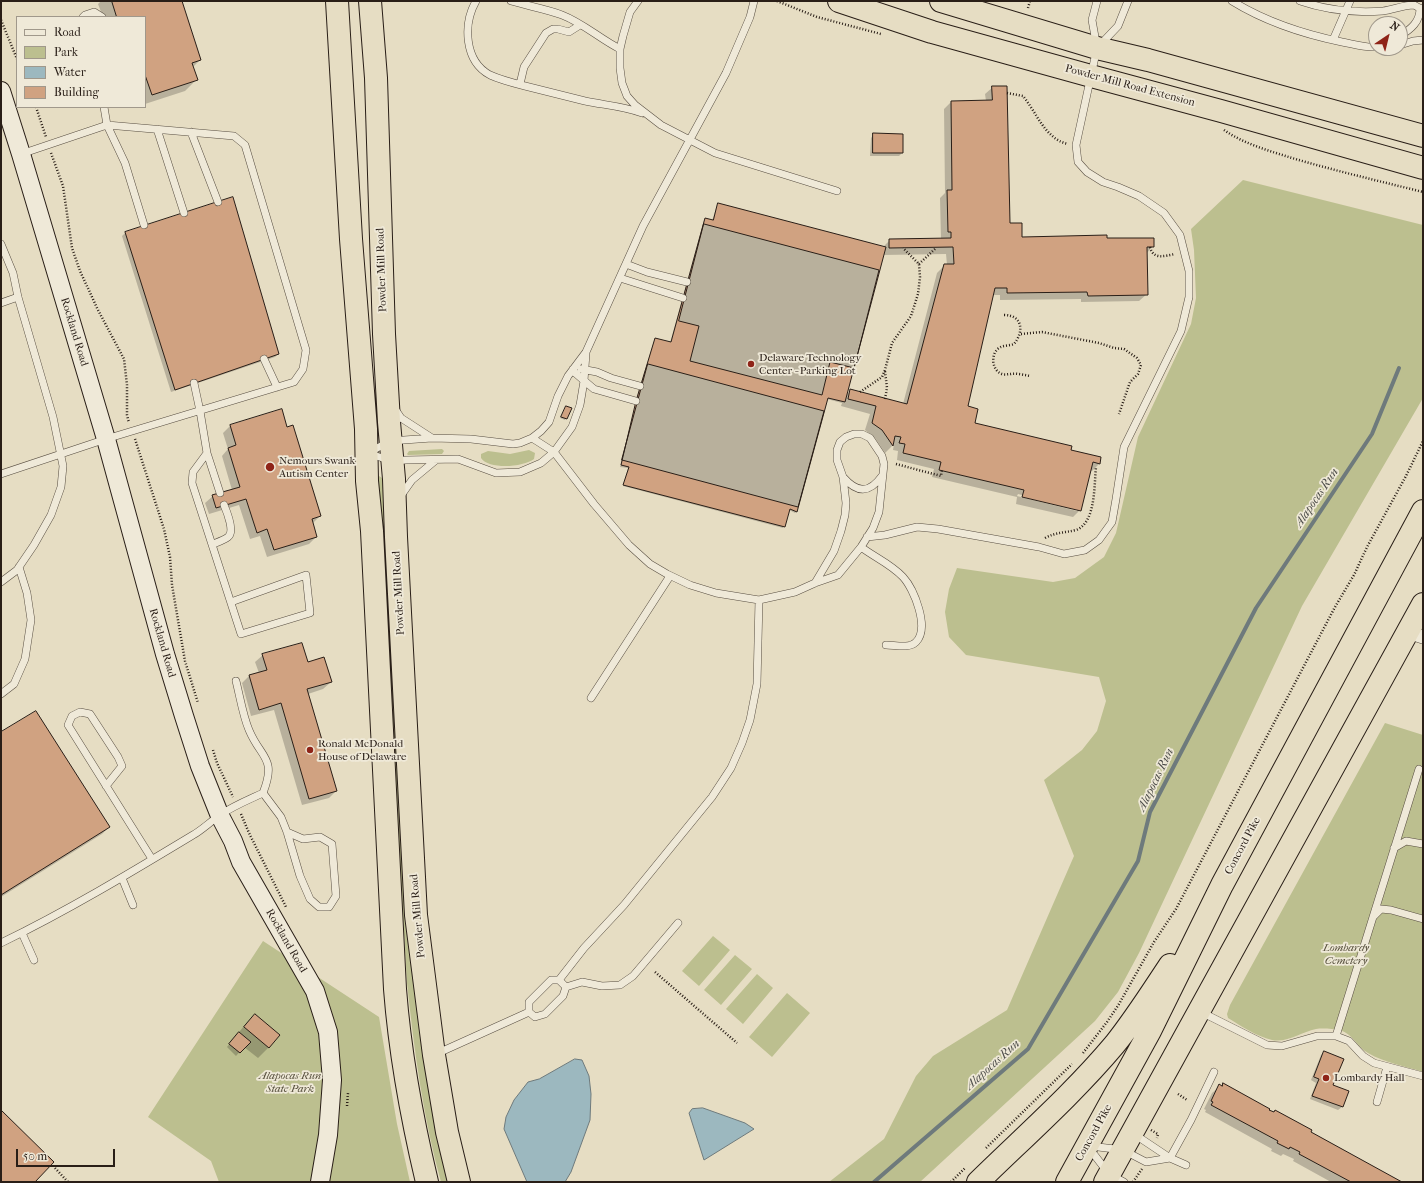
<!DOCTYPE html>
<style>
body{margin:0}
#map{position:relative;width:1424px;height:1183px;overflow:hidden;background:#e6ddc3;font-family:"IM FELL French Canon",serif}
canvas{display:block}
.frame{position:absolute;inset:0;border:2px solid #291e17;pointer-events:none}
.legend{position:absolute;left:16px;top:16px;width:130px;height:92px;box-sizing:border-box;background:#efe9d8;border:1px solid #a0988b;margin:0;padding:5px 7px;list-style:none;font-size:12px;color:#291e17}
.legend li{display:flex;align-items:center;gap:8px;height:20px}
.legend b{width:20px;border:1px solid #a0988b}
.north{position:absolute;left:1368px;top:16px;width:40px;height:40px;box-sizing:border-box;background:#efe9d8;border:1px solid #a0988b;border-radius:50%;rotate:35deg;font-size:11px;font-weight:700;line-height:16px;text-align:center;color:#291e17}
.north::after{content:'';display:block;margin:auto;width:14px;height:18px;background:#8f2418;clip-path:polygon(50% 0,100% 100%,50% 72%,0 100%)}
.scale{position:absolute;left:16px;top:1149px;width:99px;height:18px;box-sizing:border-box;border:2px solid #291e17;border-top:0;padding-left:5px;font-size:12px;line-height:14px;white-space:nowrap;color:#291e17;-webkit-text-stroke:3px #efe9d8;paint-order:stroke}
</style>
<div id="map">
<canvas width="1424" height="1183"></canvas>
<div class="frame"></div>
<ul class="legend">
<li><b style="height:5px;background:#efe9d8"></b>Road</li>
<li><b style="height:11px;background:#bcbf8f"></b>Park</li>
<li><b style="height:11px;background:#9cb8bf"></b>Water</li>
<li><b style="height:11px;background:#d0a281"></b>Building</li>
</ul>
<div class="north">N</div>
<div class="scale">50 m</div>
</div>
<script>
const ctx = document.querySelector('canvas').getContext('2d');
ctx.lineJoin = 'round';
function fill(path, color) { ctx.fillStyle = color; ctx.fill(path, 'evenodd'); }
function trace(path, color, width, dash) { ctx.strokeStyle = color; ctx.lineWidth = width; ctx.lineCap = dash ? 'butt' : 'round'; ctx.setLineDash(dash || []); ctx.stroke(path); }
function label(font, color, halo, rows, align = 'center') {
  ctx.font = font + ' "IM FELL French Canon",serif'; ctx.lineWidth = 3.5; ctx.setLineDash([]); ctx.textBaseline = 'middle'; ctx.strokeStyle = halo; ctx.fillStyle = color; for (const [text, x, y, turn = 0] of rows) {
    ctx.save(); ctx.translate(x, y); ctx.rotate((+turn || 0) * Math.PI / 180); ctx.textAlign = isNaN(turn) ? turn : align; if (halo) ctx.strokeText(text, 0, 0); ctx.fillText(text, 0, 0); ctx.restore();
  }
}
const green = new Path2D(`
 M 1243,180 L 1423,225 L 1423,398 L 1302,606 L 1139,953 L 1118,992 L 1095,1021 L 920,1182 L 829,1182 L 884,1139 L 916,1076 L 933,1056 L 1007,1010 L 1074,856 L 1044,780 L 1082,750 L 1097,731 L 1106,701 L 1099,677 L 966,655 L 949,637 L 945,612 L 949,589 L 957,568 L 1053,582 L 1075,578 L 1104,557 L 1116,533 L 1138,437 L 1191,324 L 1196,298 L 1194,250 L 1191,229 Z
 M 442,449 L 444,451 L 442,454 L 408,455 L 407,454 L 409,451 Z
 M 529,450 L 535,453 L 534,459 C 524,467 489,470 481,458 L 481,454 L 488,451 L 510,454 Z
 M 379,476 L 382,478 L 383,482 L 401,785 L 449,1182 L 441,1182 C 423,1117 414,1049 407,983 L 376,479 Z
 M 1385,723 L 1423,735 L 1423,1072 C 1405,1066 1385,1063 1368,1053 C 1357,1047 1353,1034 1340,1030 C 1333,1029 1323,1028 1316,1029 C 1301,1032 1288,1043 1272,1040 C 1256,1036 1241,1026 1228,1018 L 1227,1014 L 1230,1005 Z
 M 713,936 L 730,950 L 699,986 L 682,971 Z
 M 263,941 L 379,1017 L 397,1124 L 410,1182 L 219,1182 L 211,1161 L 148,1117 Z
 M 735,955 L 752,969 L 721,1005 L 704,990 Z
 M 757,974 L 773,988 L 743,1024 L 726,1009 Z
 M 787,993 L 810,1013 L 772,1057 L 749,1037 Z`);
const water = new Path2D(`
 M 575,1059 L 582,1060 L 589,1076 L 591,1094 L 590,1120 L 571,1172 L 565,1182 L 527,1182 L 504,1129 L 506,1117 L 514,1100 L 528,1082 L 539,1079 Z
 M 703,1108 L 745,1123 L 754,1129 L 704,1160 L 689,1113 L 692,1109 Z`);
const shadow = new Path2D(`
 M 101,1 L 181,1 L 200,60 L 192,68 L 196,80 L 185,91 L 145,104 L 145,17 L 103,17 L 98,4 Z
 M 993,87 L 1009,224 L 1021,238 L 1106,239 L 1153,246 L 1146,254 L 1147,294 L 1139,301 L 1081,302 L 1081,299 L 1000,300 L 1000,295 L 993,295 L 966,407 L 974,424 L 1070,450 L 1099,464 L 1092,471 L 1090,470 L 1080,510 L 1073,517 L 1016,504 L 1017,497 L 932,477 L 934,469 L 897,460 L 898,451 L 893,450 L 894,444 L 885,453 L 875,438 L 865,430 L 870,414 L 841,406 L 842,403 L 827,399 L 796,512 L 795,513 L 789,510 L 783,528 L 623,486 L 628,468 L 620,467 L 639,389 L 654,341 L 655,339 L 670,343 L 704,220 L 705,219 L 712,221 L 717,205 L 718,204 L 883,247 L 890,240 L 941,240 L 940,198 L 945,193 L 944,109 L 951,102 L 986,101 L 985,94 ZM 946,254 L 947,265 L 945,265 L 937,273 L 903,404 L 851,390 L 846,395 L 883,255 ZM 1018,494 L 1077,509 L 1077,511 L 1017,496 Z
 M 874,134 L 902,153 L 899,156 L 870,156 L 871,138 Z
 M 125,233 L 278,354 L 275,357 L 171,392 L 122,236 Z
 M 566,407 L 571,409 L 565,420 L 560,418 Z
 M 230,426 L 286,428 L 320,516 L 312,524 L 316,537 L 309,544 L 267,557 L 260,536 L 250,539 L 239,505 L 209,514 L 205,503 L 213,496 L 232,490 L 222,456 L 228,449 L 223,433 Z
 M 263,655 L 307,663 L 331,682 L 323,689 L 308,694 L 336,791 L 329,798 L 302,805 L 274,710 L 251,716 L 242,683 L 249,676 L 259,673 L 255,662 Z
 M 1,733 L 109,827 L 102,834 L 1,897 Z
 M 255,1015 L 269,1047 L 258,1058 L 244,1047 L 236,1056 L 227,1047 L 244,1026 Z
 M 1324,1052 L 1332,1085 L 1348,1091 L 1342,1107 L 1338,1110 L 1310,1099 L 1316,1083 L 1311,1080 L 1321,1055 Z
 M 1223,1084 L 1268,1110 L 1400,1182 L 1331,1182 L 1293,1161 L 1294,1159 L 1283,1154 L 1281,1156 L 1271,1151 L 1272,1149 L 1205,1112 L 1206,1110 L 1204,1109 L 1212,1093 L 1220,1086 L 1221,1086 Z`);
const stream = new Path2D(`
 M 874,1182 L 1028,1049 L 1138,861 L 1150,812 L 1256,608 L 1372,434 L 1399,368`);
const building = new Path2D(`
 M 112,1 L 182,1 L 201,60 L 192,63 L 198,80 L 152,95 L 145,75 L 145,17 L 117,17 Z
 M 992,86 L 1007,86 L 1010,223 L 1022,223 L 1022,237 L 1107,235 L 1107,238 L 1154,238 L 1154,247 L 1147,247 L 1148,295 L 1088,296 L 1087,292 L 1007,293 L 1007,288 L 995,288 L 968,406 L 978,409 L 975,423 L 1072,446 L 1071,450 L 1101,457 L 1100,464 L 1093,462 L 1081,511 L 1022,497 L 1024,490 L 939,470 L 941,462 L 903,453 L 905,444 L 899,443 L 901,437 L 895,436 L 893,446 L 882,430 L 872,423 L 876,406 L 848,399 L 850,389 L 907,404 L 944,264 L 954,264 L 953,247 L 889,248 L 889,239 L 951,238 L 951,232 L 948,232 L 947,190 L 952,190 L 951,101 L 992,100 Z
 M 873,133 L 903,134 L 903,153 L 873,153 Z
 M 233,197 L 279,354 L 175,390 L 125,232 Z
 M 718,203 L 886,247 L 845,402 L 828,398 L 797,512 L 790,509 L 785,527 L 623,485 L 629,467 L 621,465 L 636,401 L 655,338 L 671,342 L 705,218 L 713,220 Z
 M 704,224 L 879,270 L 854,368 L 830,362 L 822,395 L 690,361 L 699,326 L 679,321 Z
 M 648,364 L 824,411 L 798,507 L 622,460 Z
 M 566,406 L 572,408 L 567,419 L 561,417 Z
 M 282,409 L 287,427 L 293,425 L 321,516 L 312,519 L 317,537 L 274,550 L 267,529 L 257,533 L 246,499 L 216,508 L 212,495 L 240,487 L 228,448 L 236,445 L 230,425 Z
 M 302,643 L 308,662 L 324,657 L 332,682 L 307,689 L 337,791 L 309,799 L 281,703 L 259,710 L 249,675 L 267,670 L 262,654 Z
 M 36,711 L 110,827 L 1,895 L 1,732 Z
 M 255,1014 L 280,1035 L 269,1048 L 244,1027 Z
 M 239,1032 L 251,1042 L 240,1053 L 229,1044 Z
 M 1324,1051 L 1344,1059 L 1333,1085 L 1349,1091 L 1343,1107 L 1312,1096 L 1319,1079 L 1314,1077 Z
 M 1223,1083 L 1270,1109 L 1269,1110 L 1274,1112 L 1275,1110 L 1312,1130 L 1311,1132 L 1402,1182 L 1351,1182 L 1299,1154 L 1300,1152 L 1290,1147 L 1289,1149 L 1277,1143 L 1278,1141 L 1211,1105 L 1213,1102 L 1211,1101 L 1219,1084 L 1222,1086 Z
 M 1,1110 L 54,1162 L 35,1182 L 1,1182 Z`);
const path = new Path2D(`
 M 777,1 L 817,17 L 881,34
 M 1028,8 L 1030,1
 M 1,20 L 17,59
 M 1007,93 L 1023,96 C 1037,113 1045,139 1068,144
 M 36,107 L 46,137
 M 1224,130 C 1244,144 1270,151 1292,158 C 1336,171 1379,181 1423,192
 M 51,153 L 63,186 L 72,248 L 80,271 L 98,310 L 124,359 L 127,385 L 127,415 L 129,423
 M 1150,247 C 1153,260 1165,256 1175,254
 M 919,264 L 936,248
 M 1004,315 C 1023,315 1024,332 1014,344 C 1009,346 1003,345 999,348 C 990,354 992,371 1002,374 C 1005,375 1008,374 1011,374 C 1017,373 1024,375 1030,376
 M 1021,334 L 1042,332 L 1099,343 L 1114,348 L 1124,349 L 1137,358 L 1141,365 L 1138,374 L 1130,382 L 1119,414
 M 860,392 L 882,377 L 885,370 L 892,343 L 911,316 L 918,294 L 920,277 L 919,264 L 903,248
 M 885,399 L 887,388 L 885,371
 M 135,439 L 164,529 L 170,557 L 172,585 L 185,661 L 198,703
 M 896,464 L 941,476 L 942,470
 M 1045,538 C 1056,532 1064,533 1076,530 C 1096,523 1094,485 1096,467
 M 213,750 L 217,763 L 233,797
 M 241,814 L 249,833 L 286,907
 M 655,972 L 737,1043
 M 1083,1053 L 1107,1022 L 1119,1004 L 1154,942 L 1176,909 L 1335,607 L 1354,575 L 1367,547 L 1406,476 L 1423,441
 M 1178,1094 L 1187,1100
 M 347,1106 L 348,1093
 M 1151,1130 L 1158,1134 L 1157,1138
 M 986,1148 L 1072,1064
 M 55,1168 L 68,1182
 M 951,1182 L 965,1168
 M 1133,1182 L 1142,1169`);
const lane = new Path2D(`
 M 476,1 C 463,24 464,61 490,75 C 501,80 513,83 525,86 C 545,91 565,96 585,101 C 604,105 623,106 642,113
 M 511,1 C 528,6 546,9 562,15 C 583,23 600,39 620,49
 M 638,1 L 630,12 L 623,36 L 620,49 L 620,68 L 622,83 L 627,96 L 635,105 L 661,125 L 715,153 L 837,191
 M 1232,1 C 1266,22 1303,34 1342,42 C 1353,44 1365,48 1376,47
 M 1300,1 C 1326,10 1355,13 1383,11 C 1393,10 1403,5 1414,5 L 1423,10
 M 83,17 L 85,15 L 94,12 L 102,17
 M 1400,36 C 1411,29 1420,22 1420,8
 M 1333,40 L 1350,1
 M 1100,45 L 1118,26 L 1128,1
 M 1400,45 L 1413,41 L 1423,40
 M 520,84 L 524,67 L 546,33 L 553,29 L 558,29 L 569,32 L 580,25
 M 104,107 L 107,125 L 125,163 L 144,225
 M 157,129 L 184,213
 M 191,132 L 218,202
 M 1,244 L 13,273 L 18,297 L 53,417 L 63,466 L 61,487 L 51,515 L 34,545 L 17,570 L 1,582
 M 626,264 L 647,272 L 687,282
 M 620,278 L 683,298
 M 1,303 L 18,297
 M 264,359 L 277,387
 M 573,369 L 574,372 L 594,389 L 636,401
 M 581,369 L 597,372 L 611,378 L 640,386
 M 194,383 L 200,411 L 207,453 L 193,472 L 192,483 L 241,634 L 310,613 L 306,575 L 231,602
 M 395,409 L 401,418 L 432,438
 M 532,438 L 554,452 L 594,504 L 629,545 L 650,564 L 667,574 L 690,585 L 716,593 L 759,600 L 795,592 L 815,583 L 838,575 L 861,547 L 873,528 L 879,512 L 884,464 L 882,456 L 870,438 L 862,434 L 854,434 L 846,437 L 840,442 L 837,450 L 837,460 L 843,477 L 846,503 L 845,515 L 841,531 L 834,551 L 815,583
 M 370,452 L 390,441 L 432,438 L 471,439 L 513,444 L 520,443 L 532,438 L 541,431 L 549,422 L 558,396 L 568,376 L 586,352 L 643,226 L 726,73 L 750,17 L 754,1
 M 207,453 L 220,493
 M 370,454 L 392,461 L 406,460 L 458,459 L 496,473 L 520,472 L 541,463 L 554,452 L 572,427 L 580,405 L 584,381 L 586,353
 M 1,474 L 106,439 L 294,382 L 303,369 L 306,350 L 245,145 L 234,136 L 107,125 L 21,154
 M 843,477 C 857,493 869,494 882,476
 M 400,497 L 412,480 L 436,460
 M 867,537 L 885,535 L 917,527 L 938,529 L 1039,547 L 1064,554 L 1085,550 L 1099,540 L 1112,522 L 1116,499 L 1124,447 L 1181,331 L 1189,297 L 1189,271 L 1180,235 L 1164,213 L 1139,196 L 1118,187 L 1103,182 L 1087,172 L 1078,162 L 1076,145 L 1097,48 L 1092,20 L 1097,1
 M 213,544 C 218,542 224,540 228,537 C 235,532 227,512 224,505
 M 861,547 C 874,557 891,564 903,577 C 914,589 930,628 916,642 C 909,649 895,645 886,645
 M 1,694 L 14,684 L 25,659 L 31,620 L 27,593 L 19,567
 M 591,698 L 670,576
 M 106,786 L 122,766 L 118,757 L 90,714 L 80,712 L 72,716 L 68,725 L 152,859
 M 263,793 L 281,817 L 287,832 L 300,876 L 310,899 L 319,907 L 329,907 L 336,896 L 332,844 L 320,837 L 303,839 L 287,832
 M 1394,848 L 1406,841 L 1423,844
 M 122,878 L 133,905
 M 1374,916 L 1381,909 L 1391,910 L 1423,919
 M 22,933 L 34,960
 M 1,943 C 67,911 130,873 193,835 C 202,830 210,822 220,815 C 233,806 248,800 263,793 C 277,757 261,759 249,730 C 243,716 240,697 236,681
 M 551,980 L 559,980 L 566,987 L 563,996 L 545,1014 L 535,1017 L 529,1012 L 529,1002 Z
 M 559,980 L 584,948 L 624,905 L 712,797 L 731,768 L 742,743 L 750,720 L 757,684 L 759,600
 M 566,987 L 582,982 L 602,986 L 620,985 L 633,976 L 678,923
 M 1201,1012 L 1267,1045 L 1282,1046 L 1317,1036 L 1336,1036 L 1349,1041 L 1363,1056 L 1374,1063 L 1423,1076
 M 1336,1036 L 1419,769
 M 436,1054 L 529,1012
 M 1377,1102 L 1387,1067
 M 1134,1134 L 1170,1158 L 1186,1165
 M 1090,1146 L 1123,1150 L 1146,1162 L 1170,1158
 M 1089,1148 L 1109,1174 L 1124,1182
 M 1170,1158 L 1191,1120 L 1214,1072`);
const street = new Path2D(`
 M 1408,632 L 1423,637`);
const secondary = new Path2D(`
 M 1,91 L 21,154 L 106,439 L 165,654 L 184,716 L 200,766 L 220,816 L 233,841 L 241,862 L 315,991 L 328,1032 L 332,1080 L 328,1135 L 320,1182`);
const highway = new Path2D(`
 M 337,1 L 351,239 L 366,429 L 367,481 L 372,531 L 395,989 C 400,1054 412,1119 427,1182
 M 370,1 L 376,78 L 384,334 L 389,422 L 394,479 L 396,537 L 416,915 L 434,1055 L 447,1132 L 459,1182
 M 839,1 L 932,32 L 1091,76 L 1221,111 L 1423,168
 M 941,1 L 1097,48 L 1148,60 L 1423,136
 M 978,1182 C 1024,1137 1073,1094 1115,1044 C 1135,1019 1152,992 1170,965
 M 1067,1182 L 1150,1031 L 1222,885 L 1423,511
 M 1105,1182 L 1423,604`);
const markers = [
 [751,364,4,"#8f2418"],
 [270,467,5,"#8f2418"],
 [310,750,4,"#8f2418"],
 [1326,1078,4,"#8f2418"]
];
const streetNames = [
 ["Powder Mill Road Extension",1130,86,15],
 ["Powder Mill Road",382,270,-92],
 ["Rockland Road",74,332,73],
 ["Powder Mill Road",399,593,-93],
 ["Rockland Road",162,643,74],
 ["Concord Pike",1243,846,-62],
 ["Powder Mill Road",418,916,-95],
 ["Rockland Road",286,941,60],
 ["Concord Pike",1094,1133,-61]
];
const poiNames = [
 ["Delaware Technology",759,358],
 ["Center - Parking Lot",759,371],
 ["Nemours Swank",279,461],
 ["Autism Center",279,474],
 ["Ronald McDonald",318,744],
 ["House of Delaware",318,757],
 ["Lombardy Hall",1334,1078]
];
const parkNames = [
 ["Lombardy",1346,948],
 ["Cemetery",1346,961],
 ["Alapocas Run",290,1076],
 ["State Park",290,1089]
];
const waterNames = [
 ["Alapocas Run",1317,498,-56],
 ["Alapocas Run",1156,780,-64],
 ["Alapocas Run",993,1065,-42]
];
fill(green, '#bcbf8f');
fill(water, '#9cb8bf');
trace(water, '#6e7a7c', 1);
fill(shadow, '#0003');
trace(stream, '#6e7a7c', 4);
fill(building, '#d0a281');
trace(building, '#291e17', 1);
trace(lane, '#584e42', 8);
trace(street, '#584e42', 14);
trace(secondary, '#291e17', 20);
trace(highway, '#291e17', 24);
trace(path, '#291e17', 2.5, [1, 2]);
trace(lane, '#efe9d8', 7);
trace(street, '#efe9d8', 13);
trace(secondary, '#efe9d8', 18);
trace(highway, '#e6ddc3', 22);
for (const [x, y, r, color] of markers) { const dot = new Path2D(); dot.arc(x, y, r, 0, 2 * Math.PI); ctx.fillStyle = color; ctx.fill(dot); trace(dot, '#efe9d8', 1.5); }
label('11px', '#291e17', '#efe9d8', streetNames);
label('11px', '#291e17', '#efe9d8', poiNames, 'left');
label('italic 11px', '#554e3b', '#efe9d8', parkNames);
label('italic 12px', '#4c4c49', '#efe9d8', waterNames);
</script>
